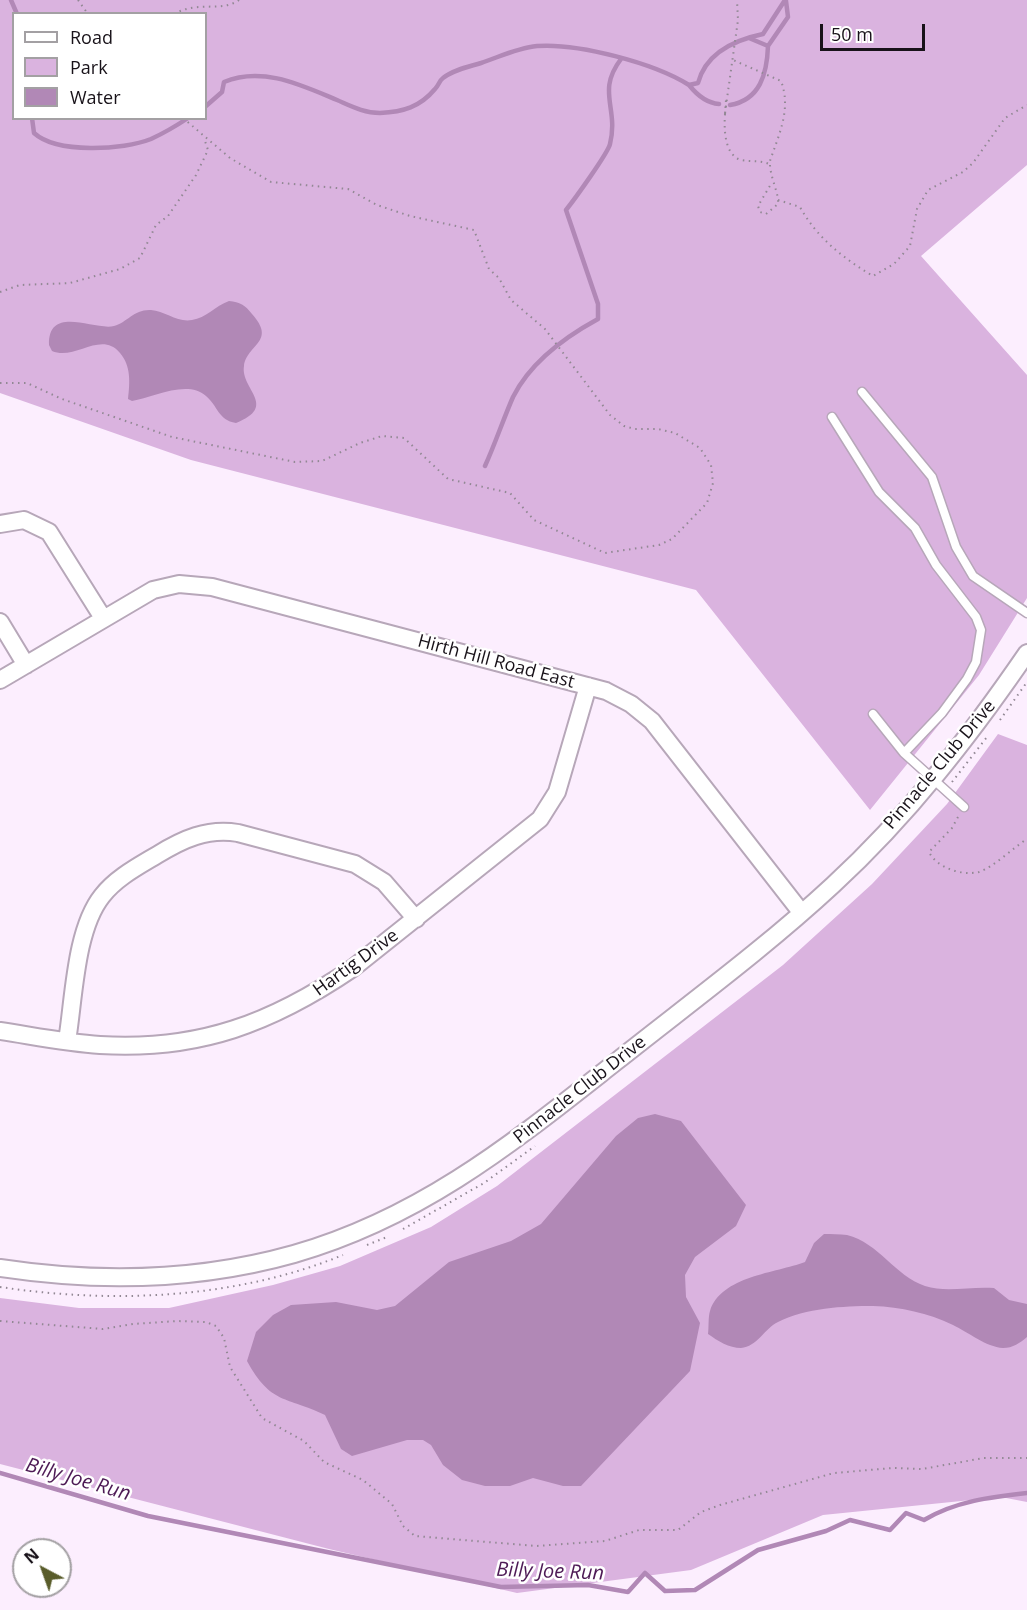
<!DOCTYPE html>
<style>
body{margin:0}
#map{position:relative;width:1027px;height:1610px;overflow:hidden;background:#fceefe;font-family:"Open Sans",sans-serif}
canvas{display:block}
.legend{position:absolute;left:12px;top:12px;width:195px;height:108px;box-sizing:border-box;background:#fff;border:2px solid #a3a0a3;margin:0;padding:8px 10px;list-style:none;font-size:18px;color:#181219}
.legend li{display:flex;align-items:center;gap:12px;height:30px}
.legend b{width:30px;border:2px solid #a3a0a3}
.north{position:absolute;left:12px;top:1538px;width:60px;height:60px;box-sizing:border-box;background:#fff;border:2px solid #a3a0a3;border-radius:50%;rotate:319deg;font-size:16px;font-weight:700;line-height:24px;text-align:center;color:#181219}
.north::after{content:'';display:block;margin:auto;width:21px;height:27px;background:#595c2a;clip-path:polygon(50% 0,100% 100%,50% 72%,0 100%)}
.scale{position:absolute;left:820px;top:24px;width:105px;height:27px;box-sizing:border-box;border:3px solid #181219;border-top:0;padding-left:8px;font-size:18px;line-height:21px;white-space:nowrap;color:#181219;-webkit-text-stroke:4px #fff;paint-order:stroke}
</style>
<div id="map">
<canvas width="1027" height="1610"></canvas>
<ul class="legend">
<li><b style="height:8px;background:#fff"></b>Road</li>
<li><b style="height:16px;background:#dab3df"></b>Park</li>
<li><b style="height:16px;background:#b188b6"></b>Water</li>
</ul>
<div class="north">N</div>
<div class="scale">50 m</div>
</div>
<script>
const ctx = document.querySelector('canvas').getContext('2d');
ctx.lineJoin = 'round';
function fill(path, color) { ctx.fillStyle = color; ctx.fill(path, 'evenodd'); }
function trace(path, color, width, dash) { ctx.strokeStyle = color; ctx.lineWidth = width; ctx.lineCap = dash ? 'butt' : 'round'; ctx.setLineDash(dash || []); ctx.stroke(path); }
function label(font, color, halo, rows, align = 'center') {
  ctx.font = font + ' "Open Sans",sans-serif'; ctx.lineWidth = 5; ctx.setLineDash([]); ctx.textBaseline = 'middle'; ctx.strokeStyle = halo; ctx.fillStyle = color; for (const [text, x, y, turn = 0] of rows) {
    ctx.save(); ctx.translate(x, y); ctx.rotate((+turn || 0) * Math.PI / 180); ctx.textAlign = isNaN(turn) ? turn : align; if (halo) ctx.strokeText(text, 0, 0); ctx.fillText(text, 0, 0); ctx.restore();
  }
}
const green = new Path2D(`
 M 0,0 L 1027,0 L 1027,165 L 921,256 L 1027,375 L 1027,598 L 979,675 L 870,810 L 696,590 L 191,460 L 0,393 ZM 14,14 L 206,14 L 206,118 L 14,118 Z
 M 998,734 L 1027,745 L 1027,1502 L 1001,1497 L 823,1515 L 691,1570 L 517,1593 L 329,1549 L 0,1464 L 0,1298 L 79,1308 L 169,1308 L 273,1285 L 340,1266 L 431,1227 L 497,1186 L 783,965 L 872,884 L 947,804 Z`);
const water = new Path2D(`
 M 229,301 C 240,302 245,305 252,314 C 277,342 247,344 244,366 C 240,389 279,406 236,423 C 218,420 218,406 206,396 C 187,379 152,398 132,401 L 128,399 C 130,382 131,366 120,353 C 101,330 75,361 52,351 L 49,345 C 48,304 95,331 114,326 C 128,322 134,309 151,310 C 165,311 178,323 192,320 C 206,318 215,306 229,301 Z
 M 655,1114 L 681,1121 L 746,1205 L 736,1226 L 695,1257 L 685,1275 L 686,1297 L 700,1323 L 690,1371 L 581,1486 L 563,1486 L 533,1478 L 510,1486 L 485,1486 L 462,1480 L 443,1465 L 431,1445 L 423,1440 L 407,1440 L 352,1456 L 341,1449 L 325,1415 C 286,1396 271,1405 247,1361 L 256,1332 L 273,1315 L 291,1305 L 336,1302 L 377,1310 L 395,1306 L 449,1262 L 511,1241 L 541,1224 L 616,1136 L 638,1118 Z
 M 824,1234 C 831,1234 840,1234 847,1235 C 879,1243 895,1276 925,1286 C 947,1293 971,1286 994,1288 L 1009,1300 L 1027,1304 L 1027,1337 C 1020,1343 1013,1348 1003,1348 C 986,1347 968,1332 953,1325 C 928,1313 901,1307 873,1306 C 843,1306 806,1308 778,1322 C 765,1328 757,1347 741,1348 C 729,1348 718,1341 708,1334 C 709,1327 708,1317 710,1311 C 721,1276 776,1273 805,1262 L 814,1243 Z`);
const stream = new Path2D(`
 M 11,0 L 17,14
 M 749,38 L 768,46 L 788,17 L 786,1
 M 689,85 C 697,95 706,103 719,104
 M 730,105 C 760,100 767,74 768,46
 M 206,106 L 222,92 L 224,82 C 262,66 301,85 337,100 C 351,106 364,113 380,113 C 403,112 420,107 435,89 C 439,85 439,81 443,78 C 453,70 468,67 481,63 C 499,57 517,48 537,46 C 578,43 654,63 689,85 L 698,83 C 706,53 734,40 763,34 L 785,0
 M 32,118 L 34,133 C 57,154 123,150 151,139 C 164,133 176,126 188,118
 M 485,466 C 495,444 503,420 513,397 C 530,363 565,337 598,319 L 598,304 L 566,210 C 574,200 608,153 610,144 C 619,107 596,92 621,59
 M 0,1473 L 148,1516 L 501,1587 L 588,1585 L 628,1592 L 645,1573 L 665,1591 L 695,1590 L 758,1550 L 826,1531 L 850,1520 L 890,1530 L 906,1513 L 924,1520 C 956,1501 991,1497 1027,1493`);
const path = new Path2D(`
 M 78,0 L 88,14
 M 174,14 C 199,0 221,13 239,0
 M 725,113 L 738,20 L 737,0
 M 725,114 C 724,128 724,155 741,160 C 751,162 760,160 769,164 C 778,136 792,110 781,81 L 733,60
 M 770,165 C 771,180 779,193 778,204 L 766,214 L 760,212 L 758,206 L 771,184
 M 778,200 L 800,207 C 817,238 843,258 873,276 L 894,264 L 910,246 L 917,209 L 928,190 L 963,172 L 973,163 L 1005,118 L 1027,105
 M 0,292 L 20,285 L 70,283 L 120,269 L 140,258 L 156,225 L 168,216 L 196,175 L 208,150 L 204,138
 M 0,383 L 27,383 L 62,399 L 172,437 L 295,462 L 322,461 L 360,443 L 382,436 L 404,438 L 448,479 L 510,493 L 534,520 L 605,553 L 659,545 L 672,539 L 707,503 L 713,483 L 711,465 L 700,448 L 675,433 L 658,429 L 635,429 L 624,426 L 610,415 L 545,329 L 511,300 L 499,278 L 489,269 L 474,230 L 410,216 L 377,205 L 348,189 L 271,182 L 230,158 L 183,118
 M 1000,720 L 1027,682
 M 952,782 L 987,737
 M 958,817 L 952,828 L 929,852 C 937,868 962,876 979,872 C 994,867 1014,847 1027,839
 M 403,1229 L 484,1183 L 535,1146
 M 367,1245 L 387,1237
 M 0,1287 C 114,1304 235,1299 343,1255
 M 0,1321 L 103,1329 L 133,1324 L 177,1321 L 206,1322 L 216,1326 L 224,1338 L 230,1367 L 262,1418 L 304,1441 L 324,1462 L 363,1480 L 392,1504 L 403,1526 L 415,1536 L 536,1546 L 605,1541 L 639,1530 L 678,1530 L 701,1512 L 720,1505 L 834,1473 L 893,1468 L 922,1469 L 984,1458 L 1027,1458`);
const service = new Path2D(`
 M 862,392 L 932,477 L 956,547 L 973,576 L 1027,613
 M 832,417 L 879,492 L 915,528 L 936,565 L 976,617 L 981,630 L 976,662 L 967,679 L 942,713 L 904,753
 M 873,714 L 904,753 L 964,807`);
const minor = new Path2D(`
 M 0,524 L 24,520 L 49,532 L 103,618
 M 0,622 L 26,665
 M 0,680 L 153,590 L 179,584 L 212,587 L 606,691 L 631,704 L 652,721 L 801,912
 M 0,1031 C 33,1036 67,1043 100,1045 C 199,1051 272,1023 353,968 L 540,819 L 557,792 L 588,686
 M 67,1041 C 74,999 75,930 102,896 C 116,878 137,867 157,855 C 183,839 207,828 238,833 L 355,864 L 384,882 L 416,919
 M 0,1268 C 99,1283 198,1281 294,1254 C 423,1217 515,1141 617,1061 C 690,1003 765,948 833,885 C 908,816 970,736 1027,653`);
const pathBridge = new Path2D(`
 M 725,114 L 726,100`);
const streetNames = [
 ["Hirth Hill Road East",496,662,15],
 ["Pinnacle Club Drive",940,765,-50],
 ["Hartig Drive",356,963,-36],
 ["Pinnacle Club Drive",580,1090,-38]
];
const waterNames = [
 ["Billy Joe Run",78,1480,16],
 ["Billy Joe Run",550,1572,2]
];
fill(green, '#dab3df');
fill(water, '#b188b6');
trace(stream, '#b188b6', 4.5);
trace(service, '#b7a7b9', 11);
trace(minor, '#b7a7b9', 20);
trace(path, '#928894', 2, [1.5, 4.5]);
trace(service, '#fff', 8);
trace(minor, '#fff', 16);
trace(pathBridge, '#928894', 2, [1.5, 4.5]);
label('18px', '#181219', '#fff', streetNames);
label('italic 20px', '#4d1a55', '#fff', waterNames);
</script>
